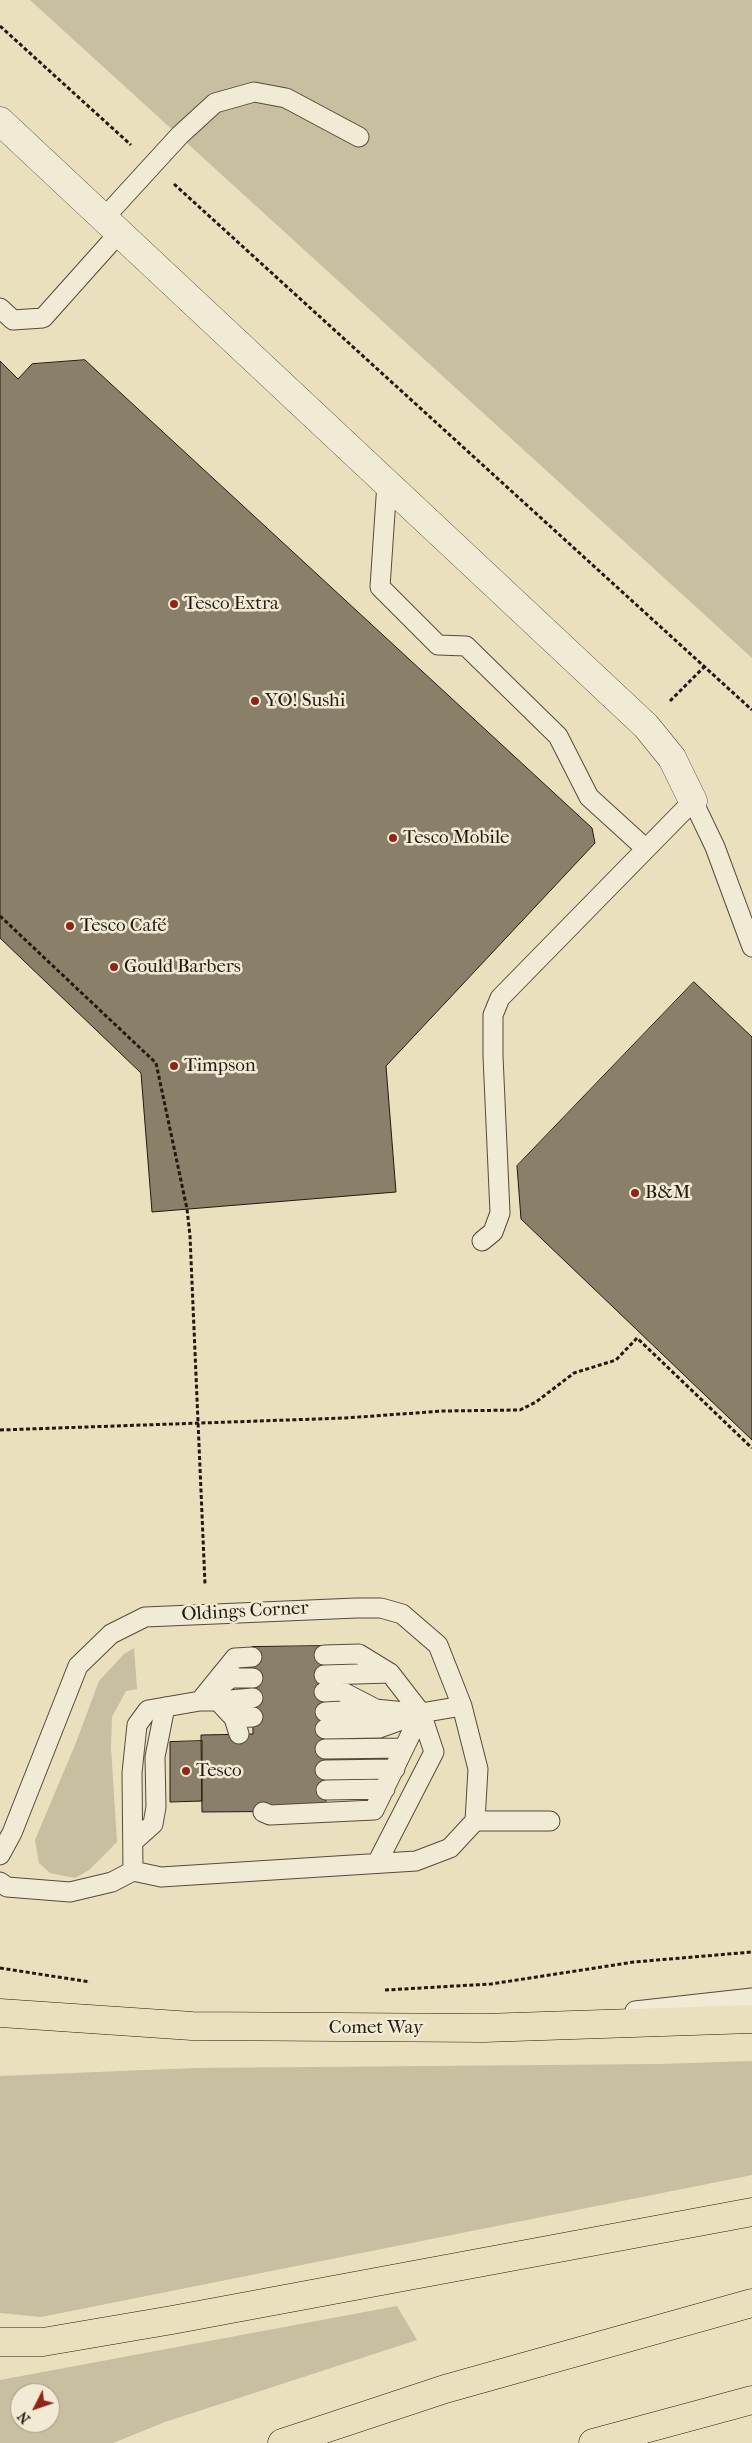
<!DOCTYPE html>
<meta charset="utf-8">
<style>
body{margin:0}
#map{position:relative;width:752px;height:2443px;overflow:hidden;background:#eae0be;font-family:"IM FELL French Canon",serif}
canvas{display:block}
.north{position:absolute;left:10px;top:2383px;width:50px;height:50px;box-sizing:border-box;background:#f1ebd5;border:1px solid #9f9786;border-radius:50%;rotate:229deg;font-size:14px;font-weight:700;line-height:20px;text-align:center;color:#231910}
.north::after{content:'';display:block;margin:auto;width:18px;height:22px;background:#8f2418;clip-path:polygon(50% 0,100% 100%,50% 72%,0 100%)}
</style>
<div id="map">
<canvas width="752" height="2443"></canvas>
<div class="north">N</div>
</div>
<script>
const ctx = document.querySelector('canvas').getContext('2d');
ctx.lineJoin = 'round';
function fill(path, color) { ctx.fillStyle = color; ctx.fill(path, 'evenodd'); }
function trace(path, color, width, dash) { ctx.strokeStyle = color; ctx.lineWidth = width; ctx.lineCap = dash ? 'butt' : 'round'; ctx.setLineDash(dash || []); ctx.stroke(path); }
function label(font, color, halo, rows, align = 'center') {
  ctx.font = font + ' "IM FELL French Canon",serif'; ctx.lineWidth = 5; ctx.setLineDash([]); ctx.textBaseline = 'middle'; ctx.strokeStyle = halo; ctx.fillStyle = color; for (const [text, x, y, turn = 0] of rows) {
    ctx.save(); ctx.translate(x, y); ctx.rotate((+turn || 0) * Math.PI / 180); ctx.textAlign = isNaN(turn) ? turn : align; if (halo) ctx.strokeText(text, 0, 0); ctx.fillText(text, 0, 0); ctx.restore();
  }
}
const green = new Path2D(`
 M 30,0 L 752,0 L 752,658 Z
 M 134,1648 L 137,1689 L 126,1691 L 112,1717 L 111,1748 L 117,1842 L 89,1870 L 75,1878 L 50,1873 L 39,1863 L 35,1840 L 75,1745 L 99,1681 L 124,1654 Z
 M 752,2061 L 752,2175 L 41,2317 L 0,2313 L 0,2076 L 194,2068 L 660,2064 Z
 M 397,2306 L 417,2340 L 165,2422 L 113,2443 L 0,2443 L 0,2380 ZM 20,2393 L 50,2393 L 50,2423 L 20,2423 Z`);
const building = new Path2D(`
 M 85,360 L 592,828 L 595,843 L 386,1066 L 396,1192 L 152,1212 L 141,1073 L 0,938 L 0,361 L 18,379 L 32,364 Z
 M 694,982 L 752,1037 L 752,1440 L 521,1219 L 517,1166 Z
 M 324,1646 L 326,1811 L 202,1812 L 201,1735 L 253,1734 L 252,1647 Z
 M 202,1741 L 202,1801 L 170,1802 L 170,1742 Z`);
const path = new Path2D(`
 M 0,26 L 131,145
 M 174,184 L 752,710
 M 670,701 L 705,666
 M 0,916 L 156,1063 L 187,1209 L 190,1236 L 205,1584
 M 0,1430 L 345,1418 L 443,1411 L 520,1410 L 536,1402 L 574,1373 L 616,1360 L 637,1338 L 752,1448
 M 0,1968 L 90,1982
 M 385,1990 L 491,1984 L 634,1962 L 752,1952`);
const service = new Path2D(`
 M 104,218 L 180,135 L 215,103 L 254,92 L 286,98 L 359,137
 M 0,308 L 13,320 L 43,318 L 119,233
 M 387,483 L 380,587 L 438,645 L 466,646 L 558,736 L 589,797 L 645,848
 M 482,1241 L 493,1232 L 500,1213 L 493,1056 L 493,1015 L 500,998 L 693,801 L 715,847 L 752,947
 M 324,1655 L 359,1654 L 390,1673
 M 324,1675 L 390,1673 L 421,1713 L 434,1752 L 377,1863
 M 213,1691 L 231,1678 L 253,1678
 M 324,1692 L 341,1691 L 374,1708
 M 200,1701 L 235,1658 L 252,1657
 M 218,1701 L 253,1698
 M 325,1712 L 375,1709 L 415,1713
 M 234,1718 L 253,1717
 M 325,1729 L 379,1728 L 421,1713 L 462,1706
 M 325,1749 L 404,1748
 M 325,1770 L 395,1769
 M 326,1790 L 385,1789
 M 263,1812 L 270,1815 L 374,1810 L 421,1713
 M 475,1821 L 550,1821
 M 134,1841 L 153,1824 L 156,1807 L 155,1757 L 165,1707
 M 0,1855 L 12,1833 L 78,1666 L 111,1634 L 145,1617 L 356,1608 L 381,1608 L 402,1614 L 438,1645 L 462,1706 L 478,1769 L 475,1821 L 450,1848 L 416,1861 L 161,1877 L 133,1871 L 112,1882 L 70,1892 L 7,1887 L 0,1882
 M 133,1871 L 132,1773 L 137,1725 L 148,1710 L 200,1701 L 218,1701 L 234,1718 L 239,1734
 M 635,2011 L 752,1998`);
const minor = new Path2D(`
 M 0,121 L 646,726 L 672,758 L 693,801`);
const primary = new Path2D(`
 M 0,2013 L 192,2026 L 484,2028 L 752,2019`);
const motorway = new Path2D(`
 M 0,2342 L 43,2342 L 172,2320 L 752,2212
 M 282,2443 L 445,2389 L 752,2303
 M 593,2443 L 752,2400`);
const markers = [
 [174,604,5,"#8f2418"],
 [255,701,5,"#8f2418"],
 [393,838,5,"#8f2418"],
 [70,926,5,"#8f2418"],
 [114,967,5,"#8f2418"],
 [174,1066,5,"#8f2418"],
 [635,1193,5,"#8f2418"],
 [186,1771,5,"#8f2418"]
];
const poiNames = [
 ["Tesco Extra",184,604],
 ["YO! Sushi",265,701],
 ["Tesco Mobile",403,838],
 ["Tesco Café",80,926],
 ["Gould Barbers",124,967],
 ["Timpson",184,1066],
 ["B&M",645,1193],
 ["Tesco",196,1771]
];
const streetNames = [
 ["Oldings Corner",245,1612,-3],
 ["Comet Way",376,2028]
];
fill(green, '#c8bea0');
fill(building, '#8a806a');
trace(building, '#231910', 1);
trace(service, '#554b3c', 21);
trace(minor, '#554b3c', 29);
trace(primary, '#231910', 29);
trace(motorway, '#231910', 29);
trace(path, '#231910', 3, [4, 2.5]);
trace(service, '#f1ebd5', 19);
trace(minor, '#f1ebd5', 28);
trace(primary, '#eae0be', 28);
trace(motorway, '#eae0be', 28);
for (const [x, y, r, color] of markers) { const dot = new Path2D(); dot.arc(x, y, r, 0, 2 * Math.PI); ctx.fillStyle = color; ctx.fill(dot); trace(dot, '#f1ebd5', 2); }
label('19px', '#231910', '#f1ebd5', poiNames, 'left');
label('19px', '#231910', '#f1ebd5', streetNames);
</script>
